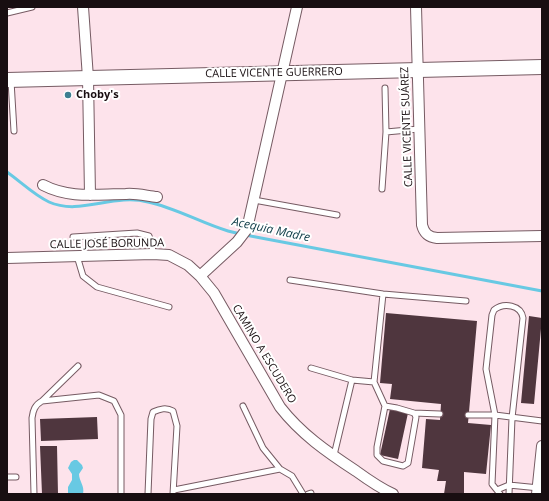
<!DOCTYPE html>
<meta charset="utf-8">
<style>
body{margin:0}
#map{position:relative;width:549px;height:501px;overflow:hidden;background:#fde3eb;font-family:"Open Sans",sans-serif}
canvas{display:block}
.frame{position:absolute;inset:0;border:8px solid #180e11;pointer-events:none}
</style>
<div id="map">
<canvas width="549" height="501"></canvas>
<div class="frame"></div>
</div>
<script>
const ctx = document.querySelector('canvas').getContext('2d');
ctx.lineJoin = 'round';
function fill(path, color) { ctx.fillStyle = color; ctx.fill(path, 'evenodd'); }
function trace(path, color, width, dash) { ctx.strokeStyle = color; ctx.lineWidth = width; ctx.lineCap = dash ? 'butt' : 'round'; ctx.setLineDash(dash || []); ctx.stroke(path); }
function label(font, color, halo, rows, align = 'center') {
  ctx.font = font + ' "Open Sans",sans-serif'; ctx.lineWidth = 4; ctx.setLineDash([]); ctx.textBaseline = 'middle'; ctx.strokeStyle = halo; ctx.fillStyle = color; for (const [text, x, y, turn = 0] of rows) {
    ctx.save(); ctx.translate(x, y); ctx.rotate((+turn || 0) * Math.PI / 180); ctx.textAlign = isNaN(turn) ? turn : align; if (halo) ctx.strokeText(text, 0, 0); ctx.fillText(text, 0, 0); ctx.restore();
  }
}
const water = new Path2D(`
 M 74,460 L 77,460 L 82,465 L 83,468 L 79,474 C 79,481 85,486 83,494 L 68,494 L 68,487 L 72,480 L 72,474 L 68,468 L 71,462 Z`);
const stream = new Path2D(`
 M 7,172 C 21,182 34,195 49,202 C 80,216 113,193 148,202 C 176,208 201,223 228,231 C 239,234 250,236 261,238 L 542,291`);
const building = new Path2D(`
 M 386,313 L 477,321 L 468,423 L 491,425 L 486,474 L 464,472 L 464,494 L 444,494 L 446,481 L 437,481 L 439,470 L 422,468 L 426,419 L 440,420 L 441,404 L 390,399 L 392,384 L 380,383 Z
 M 529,316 L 542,318 L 534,404 L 521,403 Z
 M 390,409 L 408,413 L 398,459 L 380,455 Z
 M 97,417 L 98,439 L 41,441 L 40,419 Z
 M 40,446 L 57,446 L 58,494 L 42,494 Z`);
const service = new Path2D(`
 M 7,13 L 32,7
 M 11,81 L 14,131
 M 385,88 L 386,132
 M 382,189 L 386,132 L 419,129
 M 254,200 L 337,215
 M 73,237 L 137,233 L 149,236 L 152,244 L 153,254
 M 77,256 L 83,276 L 97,287 L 169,307
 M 290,280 L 383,294 L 466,301
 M 383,294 L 374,382 L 385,406 L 397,408 L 414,413 L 416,417 L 408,463 L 403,466 L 383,461 L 377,455 L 377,447 L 385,406
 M 311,368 L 352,380 L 374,382
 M 42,401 L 78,366
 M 243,406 L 263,448 L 280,469 L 292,476 L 303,494
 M 414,413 L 440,414
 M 468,415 L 495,415 L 542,421
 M 332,455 L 335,451 L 352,380
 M 7,477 L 16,477
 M 174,490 L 280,469
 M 497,490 L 509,485 L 539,488
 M 34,494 L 32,418 C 33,410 35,405 42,401 L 99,395 L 114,401 L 121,415 L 121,494
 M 148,494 L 151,419 L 153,412 C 160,409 166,407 173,411 L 177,426 L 173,494
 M 308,494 L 311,493
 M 500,494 L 492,484 L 495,415 L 486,369 L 492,315 L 494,310 C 504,302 521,305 523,318 L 512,418 L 509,494`);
const minor = new Path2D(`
 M 83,7 L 88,78 L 90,195
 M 416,7 L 422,225 C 424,233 428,237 437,238 L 542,236
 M 43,185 C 70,199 97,194 126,194 C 136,193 147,196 157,197
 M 7,258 L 153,254 L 169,255 L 188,265 L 200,276 L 214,293 L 280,407 C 301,434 327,452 356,471 C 367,479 380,488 393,494
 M 200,276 L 237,242 L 247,229 L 297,7
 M 537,494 L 542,446`);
const secondary = new Path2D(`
 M 7,80 L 542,67`);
const markers = [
 [68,95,4,"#3d7f91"]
];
const streetNames = [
 ["CALLE VICENTE GUERRERO",274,73,-1],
 ["CALLE VICENTE SUÁREZ",407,127,-92],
 ["CALLE JOSÉ BORUNDA",107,244,-1],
 ["CAMINO A ESCUDERO",264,354,59]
];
const poiNames = [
 ["Choby's",76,95]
];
const waterNames = [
 ["Acequia Madre",271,230,12]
];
fill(water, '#68c9e3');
trace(stream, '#68c9e3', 3);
fill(building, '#4f363e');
trace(service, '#765b63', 7);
trace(minor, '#765b63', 12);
trace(secondary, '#765b63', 16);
trace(service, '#fff', 5);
trace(minor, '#fff', 10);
trace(secondary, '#fff', 14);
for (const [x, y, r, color] of markers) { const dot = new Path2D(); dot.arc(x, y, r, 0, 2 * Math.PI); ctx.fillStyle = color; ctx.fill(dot); trace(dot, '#fff', 1.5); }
label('11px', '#180e11', '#fff', streetNames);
label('bold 11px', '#180e11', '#fff', poiNames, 'left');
label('italic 12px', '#13404b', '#fff', waterNames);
</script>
